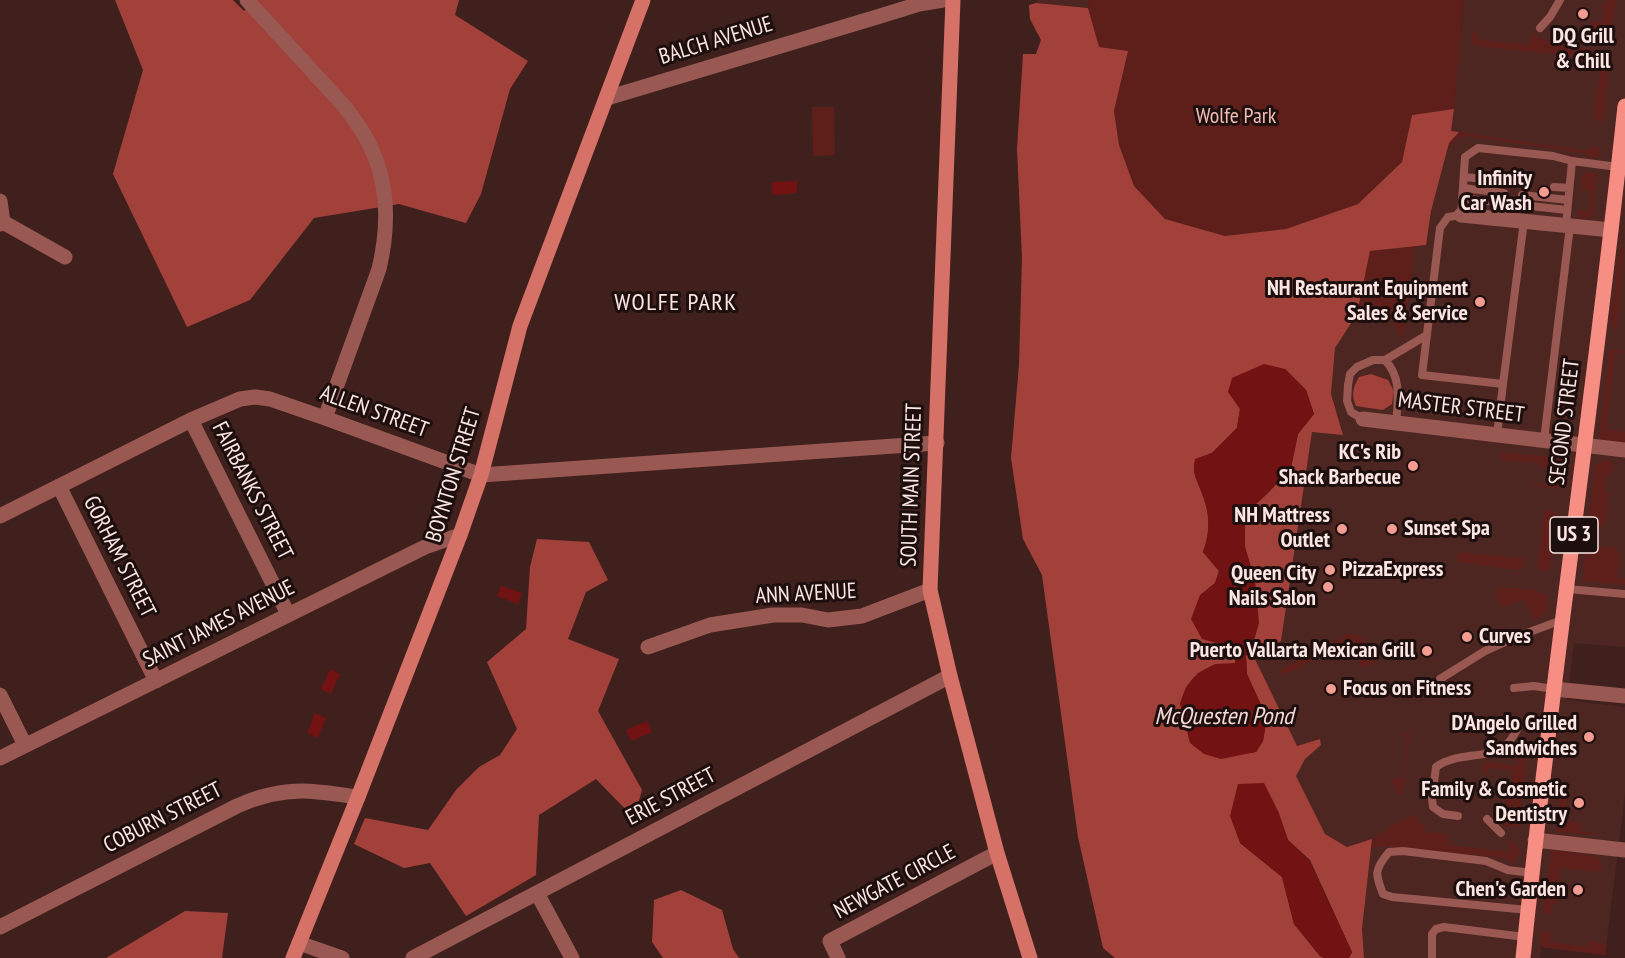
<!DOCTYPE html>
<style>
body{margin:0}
canvas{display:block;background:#40201d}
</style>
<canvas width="1625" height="958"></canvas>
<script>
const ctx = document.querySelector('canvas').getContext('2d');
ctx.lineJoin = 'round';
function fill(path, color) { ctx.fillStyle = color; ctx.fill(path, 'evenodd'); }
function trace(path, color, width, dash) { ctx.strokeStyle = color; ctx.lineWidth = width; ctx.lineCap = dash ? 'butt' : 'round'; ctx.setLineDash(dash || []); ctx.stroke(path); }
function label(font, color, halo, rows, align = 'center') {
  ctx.font = font + ' "PT Sans Narrow",sans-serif'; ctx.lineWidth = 6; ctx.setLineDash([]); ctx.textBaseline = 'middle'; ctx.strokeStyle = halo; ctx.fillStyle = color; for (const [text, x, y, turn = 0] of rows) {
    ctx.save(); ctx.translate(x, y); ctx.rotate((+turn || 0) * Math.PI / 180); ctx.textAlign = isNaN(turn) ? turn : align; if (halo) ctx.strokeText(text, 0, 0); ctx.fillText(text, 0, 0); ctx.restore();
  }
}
const built = new Path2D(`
 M 1037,0 L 1089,0 L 1088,8 L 1036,3 Z
 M 1464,0 L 1625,0 L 1625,647 L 1574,643 L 1567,700 L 1625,707 L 1625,793 L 1605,955 L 1541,947 L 1540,958 L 1364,958 L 1362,930 L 1372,840 L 1347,847 L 1325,834 L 1296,776 L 1305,758 L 1321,745 L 1319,740 L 1297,746 L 1254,657 L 1281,641 L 1312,431 L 1342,434 L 1331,394 L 1335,348 L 1357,314 L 1370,251 L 1426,245 L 1431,211 L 1449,143 L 1458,132 L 1451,131 L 1455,96 Z`);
const green = new Path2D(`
 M 1089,0 L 1464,0 L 1454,109 L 1412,115 L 1402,162 L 1358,204 L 1286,229 L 1225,236 L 1165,219 L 1134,186 L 1119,145 L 1114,111 L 1128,51 L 1098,47 L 1088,8 Z
 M 1606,0 L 1616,0 L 1612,34 L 1591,32 L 1592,21 L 1600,22 L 1600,19 L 1603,19 L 1604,9 L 1601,9 L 1601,6 L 1605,6 Z
 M 1472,30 L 1475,31 L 1476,36 L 1479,40 L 1530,45 L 1532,34 L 1551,43 L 1601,51 L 1610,55 L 1603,122 L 1593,120 L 1602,59 L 1484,47 L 1471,44 Z
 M 812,107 L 834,107 L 835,155 L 813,156 Z
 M 1459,132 L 1589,151 L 1590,146 L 1600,147 L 1599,157 L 1589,157 L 1589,154 L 1465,136 L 1458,139 L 1447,149 L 1449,143 Z
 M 1583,172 L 1597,173 L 1592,218 L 1577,217 L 1578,210 L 1589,211 L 1591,191 L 1581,190 Z
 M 1415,246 L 1403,340 L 1386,311 L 1357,314 L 1370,251 Z
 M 1620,247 L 1624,247 L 1617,330 L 1614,329 L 1611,322 Z
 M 1611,349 L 1623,351 L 1624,353 L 1615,353 L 1606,429 L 1625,432 L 1625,444 L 1606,442 L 1599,436 L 1609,354 Z
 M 1501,452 L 1561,458 L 1559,487 L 1556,489 L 1534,486 L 1534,483 L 1550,486 L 1552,469 L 1540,467 L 1539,463 L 1500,460 Z
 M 1601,460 L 1611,461 L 1613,465 L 1612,474 L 1607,474 L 1605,493 L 1609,494 L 1606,520 L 1600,527 L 1594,526 L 1588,524 L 1590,522 L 1589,518 L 1595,465 L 1596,463 L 1601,463 Z
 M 1544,510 L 1555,511 L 1550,569 L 1543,571 L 1537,567 Z
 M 1590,545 L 1616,548 L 1617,551 L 1620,551 L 1617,578 L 1625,579 L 1625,585 L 1583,581 L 1586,549 Z
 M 1458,552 L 1524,558 L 1522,568 L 1517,570 L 1460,562 L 1457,560 Z
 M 1504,587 L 1535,590 L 1548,596 L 1546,612 L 1535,621 L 1524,599 L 1502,608 L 1495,591 Z
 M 1355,634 L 1363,638 L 1375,662 L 1363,669 L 1348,641 L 1328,651 L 1327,645 L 1345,635 Z
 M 1315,652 L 1315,659 L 1283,676 L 1280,670 Z
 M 1409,732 L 1410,733 L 1402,794 L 1398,795 L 1392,781 L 1393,779 L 1402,778 L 1407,736 L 1400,737 Z
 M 1526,739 L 1529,740 L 1518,827 L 1503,826 L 1492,816 L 1504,817 L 1507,788 L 1511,788 L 1513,771 L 1489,768 L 1488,773 L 1483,772 L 1484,762 L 1516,766 L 1519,743 L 1521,740 Z
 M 1560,791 L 1568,792 L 1565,822 L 1581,823 L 1580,831 L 1595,833 L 1596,835 L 1556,832 Z
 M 1414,814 L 1427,832 L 1447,834 L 1448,845 L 1510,852 L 1508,841 C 1516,843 1519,847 1521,855 L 1516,855 L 1514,864 L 1502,858 L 1386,846 L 1371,848 L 1372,839 L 1392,826 Z
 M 1552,850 L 1595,856 C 1602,859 1602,864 1601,872 L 1560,868 L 1556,904 L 1552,904 L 1551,914 L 1549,915 L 1543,912 Z
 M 1547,930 L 1551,932 L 1550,942 L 1588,947 L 1589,941 L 1607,944 L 1605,955 L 1541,947 L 1542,933 Z`);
const forest = new Path2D(`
 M 115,0 L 233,0 L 244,11 L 254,0 L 459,0 L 455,15 L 528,61 L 510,89 L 481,194 L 466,223 L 399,204 L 314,218 L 250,300 L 187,327 L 113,174 L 143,70 Z
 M 1036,3 L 1088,8 L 1099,47 L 1128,51 L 1114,111 L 1119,145 L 1134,186 L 1165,219 L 1225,236 L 1286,229 L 1358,204 L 1402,162 L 1412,115 L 1454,109 L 1451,131 L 1459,132 L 1449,143 L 1431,211 L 1426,245 L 1370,251 L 1357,314 L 1335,348 L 1331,394 L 1343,435 L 1312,432 L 1281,641 L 1254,657 L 1297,746 L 1320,739 L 1321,745 L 1305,759 L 1296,776 L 1325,834 L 1347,847 L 1372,839 L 1362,929 L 1364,958 L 1349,958 L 1352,952 L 1310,860 L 1288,840 L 1278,811 L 1240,843 L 1282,877 L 1294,924 L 1320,956 L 1324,958 L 1115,958 L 1103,948 L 1078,837 L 1042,575 L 1023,539 L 1011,458 L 1019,365 L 1022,258 L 1017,149 L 1023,54 L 1036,54 L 1041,40 L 1030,19 L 1029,5 ZM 1285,369 L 1306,390 L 1314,414 L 1298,434 L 1291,468 L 1268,493 L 1245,514 L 1245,547 L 1255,581 L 1253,644 L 1246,656 L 1247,674 L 1261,705 L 1266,723 L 1263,741 L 1256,752 L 1240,754 L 1180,704 C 1192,668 1202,672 1235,663 L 1238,649 L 1200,596 L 1215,583 L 1219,571 L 1203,552 C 1211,531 1210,512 1201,491 C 1196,477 1192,474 1196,459 L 1212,453 L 1237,428 L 1240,409 L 1229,392 Z
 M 1371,374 L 1388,380 L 1394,391 L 1392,404 L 1383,410 L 1356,406 C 1351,395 1353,387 1359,377 Z
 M 537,539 L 589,542 L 608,580 L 586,592 L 568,639 L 619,659 L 598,711 L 642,790 L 634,818 L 596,779 L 539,815 L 536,875 L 466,916 L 430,863 L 404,868 L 354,844 L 365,818 L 428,830 L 456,790 L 479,767 L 500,755 L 517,729 L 487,662 L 526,629 L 530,567 Z
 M 681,890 L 722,910 L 733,949 L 739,958 L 663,958 L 652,942 L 654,900 Z
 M 185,911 L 228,913 L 222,958 L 106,958 Z`);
const water = new Path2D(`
 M 797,181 L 797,193 L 772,195 L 772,182 Z
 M 1264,364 L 1285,369 L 1306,390 L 1314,414 L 1298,434 L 1291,467 L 1268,493 L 1245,514 L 1245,547 L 1255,581 L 1259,623 L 1253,644 L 1246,656 L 1247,674 L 1261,705 L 1266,723 L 1263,741 L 1256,752 L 1221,759 L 1204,754 L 1190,743 L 1180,704 L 1186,687 L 1198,673 L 1215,664 L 1235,663 L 1238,649 L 1202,639 L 1191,619 L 1200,595 L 1215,583 L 1219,571 L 1203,552 C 1211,531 1210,512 1201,491 C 1196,477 1192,474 1195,459 L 1212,453 L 1237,428 L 1240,409 L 1228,392 L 1232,378 Z
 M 501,586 L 522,593 L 518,604 L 497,596 Z
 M 330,669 L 340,674 L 331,694 L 321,689 Z
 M 315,713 L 326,718 L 318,738 L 307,733 Z
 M 647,721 L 652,732 L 631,741 L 626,730 Z
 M 1264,783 L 1278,811 L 1288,840 L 1309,860 L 1352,952 L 1349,958 L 1324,958 L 1320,956 L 1294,924 L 1282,877 L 1240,843 L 1230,816 L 1238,784 Z`);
const lane = new Path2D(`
 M 1540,28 L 1550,17 L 1560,0
 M 1464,177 L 1494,180
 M 1554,187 L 1569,188
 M 1463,188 L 1504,193
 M 1522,195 L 1568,200
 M 1462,198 L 1503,203
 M 1521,205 L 1567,210
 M 1566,225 L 1572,161
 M 1385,360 L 1427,335
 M 1503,384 L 1524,221
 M 1363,419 L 1351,412 L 1347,401 L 1348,385 L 1350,374 L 1357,367 L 1373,360 L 1385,360 C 1402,378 1398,400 1396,423
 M 1497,435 L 1503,384 L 1422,375 L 1440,228 L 1448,217 L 1461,215 L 1465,157 L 1478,148 L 1553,156 L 1572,161 L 1618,167
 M 1544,440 L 1570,226
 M 1567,589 L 1625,594
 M 1440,679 L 1485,651 L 1516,637 L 1562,620
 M 1514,688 L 1534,686 L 1554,689
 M 1458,816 L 1443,814 L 1433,807 L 1432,798 L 1436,767 C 1455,752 1489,759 1505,746 C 1510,742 1514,735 1517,730
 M 1487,819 L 1501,833
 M 1528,910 L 1392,897 L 1383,894 C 1375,873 1374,870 1389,852 L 1403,851 L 1486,861 L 1508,870 L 1532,873
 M 1432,958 L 1432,934 L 1436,929 L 1444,927 L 1525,937`);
const street = new Path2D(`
 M 247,0 L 345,107 C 353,118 362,129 368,142 C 389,181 389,227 379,269 L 325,418
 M 607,98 L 877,17 L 919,4 L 943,0
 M 0,201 L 3,222 L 0,224
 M 1461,215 L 1611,230
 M 3,222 L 65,257
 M 1363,419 L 1625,450
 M 191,420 L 288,614
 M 59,486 L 156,681
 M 0,516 L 191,420 L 240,399 L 255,397 L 270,399 L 325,418 L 481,475 L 937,443
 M 648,647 L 710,625 L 773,615 L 802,615 L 828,620 L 862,616 L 930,590
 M 1554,689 L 1625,696
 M 0,695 L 25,745
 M 0,758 L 425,547 L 460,535
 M 1535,840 L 1625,850
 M 537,893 L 572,958
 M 0,927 L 237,806 C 257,797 279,791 302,791 C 320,791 340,795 358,797
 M 299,943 L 342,958
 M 413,958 L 950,676
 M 838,958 L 830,941 L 997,853`);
const secondary = new Path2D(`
 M 953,0 L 930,590 L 950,676 L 997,853 L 1030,958
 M 293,958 L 358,797 L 460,535 L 481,475 L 520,326 L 643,0`);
const primary = new Path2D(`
 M 1523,958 C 1552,673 1595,390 1625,106`);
const markers = [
 [1583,14,6,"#f59c92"],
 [1544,192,6,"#f59c92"],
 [1480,302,6,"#f59c92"],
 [1413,466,6,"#f59c92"],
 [1342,529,6,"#f59c92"],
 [1392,529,6,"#f59c92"],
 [1330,570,6,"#f59c92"],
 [1328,587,6,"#f59c92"],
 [1467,637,6,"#f59c92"],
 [1427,651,6,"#f59c92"],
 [1331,689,6,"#f59c92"],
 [1589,737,6,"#f59c92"],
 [1579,803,6,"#f59c92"],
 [1578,890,6,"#f59c92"]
];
const shields = [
 [1574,535,48]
];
const shieldNames = [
 ["US 3",1574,535]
];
const poiNames = [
 ["DQ Grill",1583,37,"center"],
 ["& Chill",1583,62,"center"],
 ["Infinity",1532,179],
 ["Car Wash",1532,204],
 ["NH Restaurant Equipment",1468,289],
 ["Sales & Service",1468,314],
 ["KC's Rib",1401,453],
 ["Shack Barbecue",1401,478],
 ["NH Mattress",1330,516],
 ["Outlet",1330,541],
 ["Sunset Spa",1404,529,"left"],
 ["PizzaExpress",1342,570,"left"],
 ["Queen City",1316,574],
 ["Nails Salon",1316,599],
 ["Curves",1479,637,"left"],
 ["Puerto Vallarta Mexican Grill",1415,651],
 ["Focus on Fitness",1343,689,"left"],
 ["D'Angelo Grilled",1577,724],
 ["Sandwiches",1577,749],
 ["Family & Cosmetic",1567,790],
 ["Dentistry",1567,815],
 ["Chen's Garden",1566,890]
];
const streetNames = [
 ["BALCH AVENUE",716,41,-17],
 ["MASTER STREET",1461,408,7],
 ["ALLEN STREET",374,412,20],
 ["SECOND STREET",1565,422,-83],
 ["BOYNTON STREET",454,475,-73],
 ["SOUTH MAIN STREET",912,485,-88],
 ["FAIRBANKS STREET",252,491,63],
 ["GORHAM STREET",119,557,63],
 ["ANN AVENUE",806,594,-3],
 ["SAINT JAMES AVENUE",219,624,-27],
 ["ERIE STREET",671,797,-28],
 ["COBURN STREET",163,818,-27],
 ["NEWGATE CIRCLE",895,882,-28]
];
const parkNames = [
 ["Wolfe Park",1236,117]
];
const neighbourhoodNames = [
 ["WOLFE PARK",676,303]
];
const waterNames = [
 ["McQuesten Pond",1224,717]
];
fill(built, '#4d2622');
fill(green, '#5e1f1b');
fill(forest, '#a2413a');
fill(water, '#721212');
trace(lane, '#995952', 8);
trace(street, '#995952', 15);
trace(secondary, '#d67167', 15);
trace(primary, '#f78e83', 15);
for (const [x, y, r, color] of markers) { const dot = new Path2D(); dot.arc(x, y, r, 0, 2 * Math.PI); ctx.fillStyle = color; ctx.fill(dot); trace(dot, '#1d0f0d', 2); }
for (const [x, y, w] of shields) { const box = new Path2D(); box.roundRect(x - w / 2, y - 18, w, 36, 4.5); ctx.fillStyle = '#1d0f0d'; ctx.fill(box); trace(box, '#fce5e2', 1.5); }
label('bold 21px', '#fce5e2', null, shieldNames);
label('bold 22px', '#fce5e2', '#1d0f0d', poiNames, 'right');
label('22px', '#fce5e2', '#1d0f0d', streetNames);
label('22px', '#f1bab3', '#1d0f0d', parkNames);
ctx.letterSpacing = '1.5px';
label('24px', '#fce5e2', '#1d0f0d', neighbourhoodNames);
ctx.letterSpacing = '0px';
label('italic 24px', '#f5d8d5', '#1d0f0d', waterNames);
</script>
